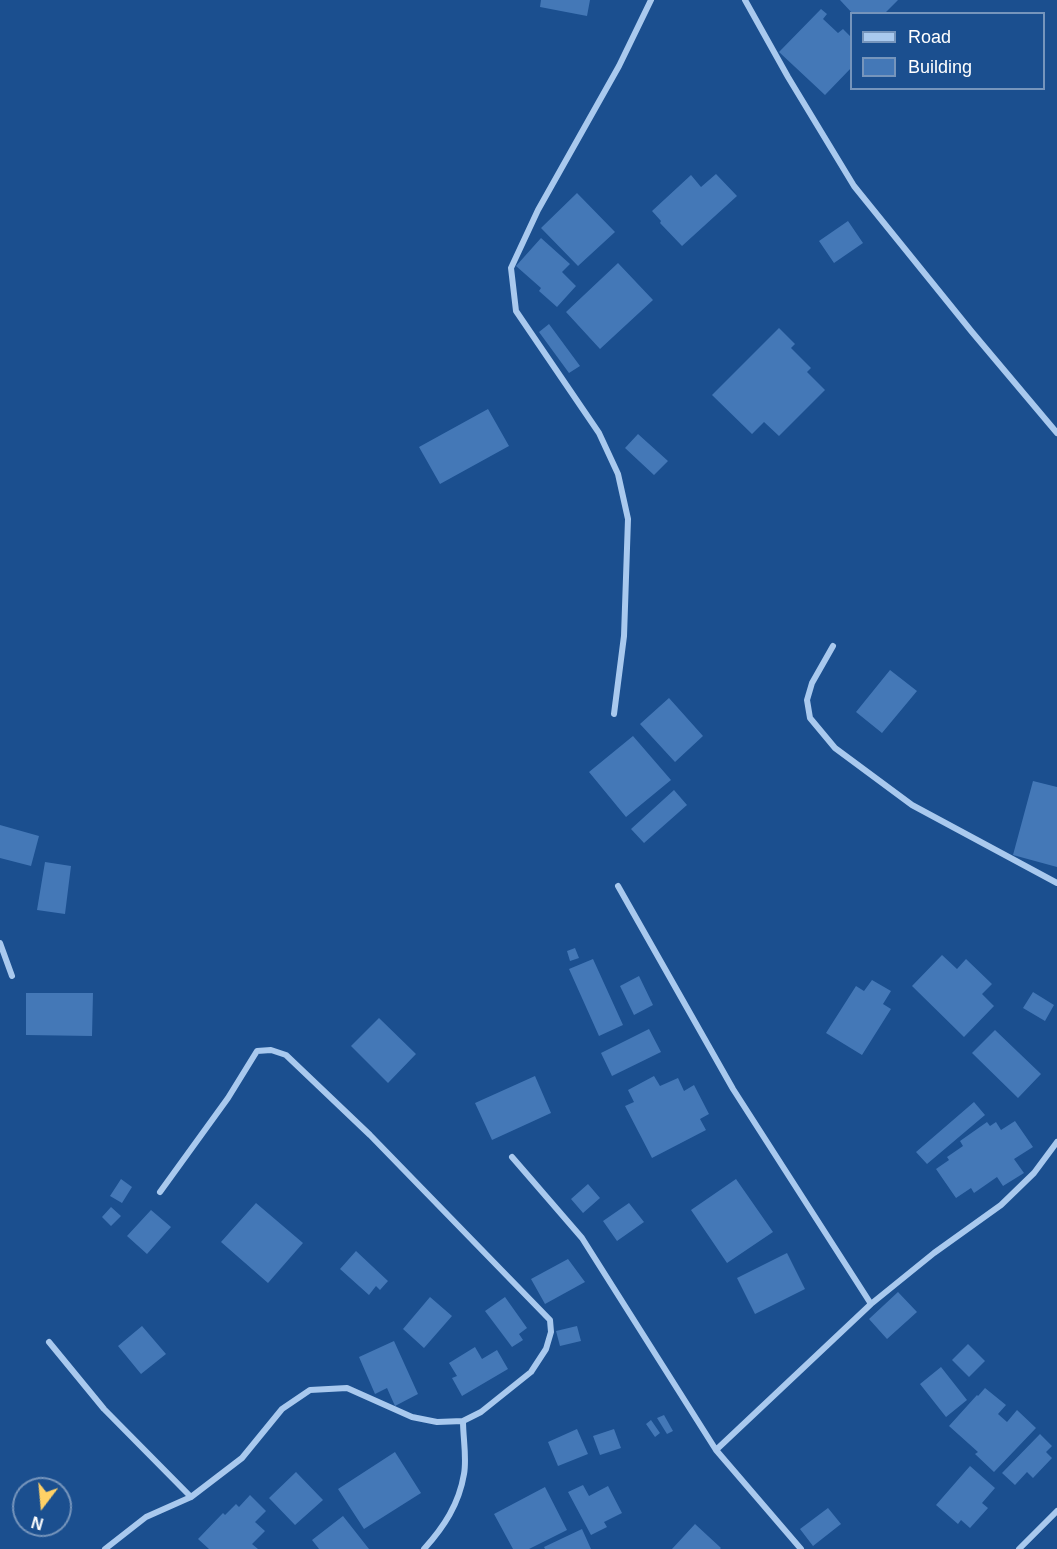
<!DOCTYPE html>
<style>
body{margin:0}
#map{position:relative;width:1057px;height:1549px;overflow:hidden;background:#1b4f8f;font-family:Helvetica,sans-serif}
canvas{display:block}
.legend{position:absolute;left:850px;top:12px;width:195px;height:78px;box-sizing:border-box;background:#1b4f8f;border:2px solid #7695bc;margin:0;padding:8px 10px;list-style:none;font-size:18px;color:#fff}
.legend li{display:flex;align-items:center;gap:12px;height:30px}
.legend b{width:30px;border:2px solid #7695bc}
.north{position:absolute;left:12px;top:1477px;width:60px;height:60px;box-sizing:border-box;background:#1b4f8f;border:2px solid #7695bc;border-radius:50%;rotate:196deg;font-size:16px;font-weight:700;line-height:24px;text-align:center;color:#fff}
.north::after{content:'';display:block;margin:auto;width:21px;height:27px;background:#ffd166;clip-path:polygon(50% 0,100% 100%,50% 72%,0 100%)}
</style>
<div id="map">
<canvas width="1057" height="1549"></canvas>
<ul class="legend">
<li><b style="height:8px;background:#a9c9ee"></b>Road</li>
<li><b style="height:16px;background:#4478b7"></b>Building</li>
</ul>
<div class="north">N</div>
</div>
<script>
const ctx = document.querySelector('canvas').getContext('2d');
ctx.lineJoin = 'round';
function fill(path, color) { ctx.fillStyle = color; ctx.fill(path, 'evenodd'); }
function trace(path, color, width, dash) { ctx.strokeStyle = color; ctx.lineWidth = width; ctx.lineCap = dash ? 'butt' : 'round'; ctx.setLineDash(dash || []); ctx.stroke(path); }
const building = new Path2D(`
 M 541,0 L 590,0 L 587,16 L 540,7 Z
 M 840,0 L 898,0 L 884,14 L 853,14 Z
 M 821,9 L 827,14 L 823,19 L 838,33 L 843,29 L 852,38 L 852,67 L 825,95 L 779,52 Z
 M 716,174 L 737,196 L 682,246 L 660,223 L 661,221 L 652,211 L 691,175 L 701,187 Z
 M 577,193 L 615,232 L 578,266 L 541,228 Z
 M 848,221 L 863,243 L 834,263 L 819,241 Z
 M 541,238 L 570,264 L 562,272 L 576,286 L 557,307 L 539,291 L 541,288 L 516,266 Z
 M 618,263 L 653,300 L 600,349 L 566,312 Z
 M 549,324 L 580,366 L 569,373 L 539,332 Z
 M 779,328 L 795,344 L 791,348 L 811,368 L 807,372 L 825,390 L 779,436 L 764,422 L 752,434 L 712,395 Z
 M 488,409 L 509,446 L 440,484 L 419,447 Z
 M 638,434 L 668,461 L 654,475 L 625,448 Z
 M 890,670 L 917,691 L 882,733 L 856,712 Z
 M 669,698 L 703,736 L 675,762 L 640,724 Z
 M 633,736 L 671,780 L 626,817 L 589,772 Z
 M 1033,781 L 1057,787 L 1057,867 L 1013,855 Z
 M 674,790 L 687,805 L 644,843 L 631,829 Z
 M 0,825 L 39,836 L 31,866 L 0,858 Z
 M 45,862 L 71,866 L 65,914 L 37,910 Z
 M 575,948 L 579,958 L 570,961 L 567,951 Z
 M 942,955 L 957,969 L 966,959 L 992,984 L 982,994 L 994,1006 L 964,1037 L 912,986 Z
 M 593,959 L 623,1025 L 599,1036 L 569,969 Z
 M 639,976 L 653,1005 L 634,1015 L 620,986 Z
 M 872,980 L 891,991 L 883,1004 L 891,1009 L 862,1055 L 826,1033 L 856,986 L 864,991 Z
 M 1033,992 L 1054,1005 L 1045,1021 L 1023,1008 Z
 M 26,993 L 93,993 L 92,1036 L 26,1035 Z
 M 379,1018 L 416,1054 L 388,1083 L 351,1046 Z
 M 649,1029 L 661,1052 L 612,1076 L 601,1053 Z
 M 995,1030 L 1041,1074 L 1018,1098 L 972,1053 Z
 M 535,1076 L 551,1113 L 492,1140 L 475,1103 Z
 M 654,1076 L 660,1086 L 678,1078 L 684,1091 L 694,1085 L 709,1114 L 700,1119 L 706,1130 L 652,1158 L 625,1106 L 634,1102 L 628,1090 Z
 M 974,1102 L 985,1115 L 927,1164 L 916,1152 Z
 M 1015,1121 L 1033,1147 L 1014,1159 L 1024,1173 L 1003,1186 L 997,1177 L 974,1193 L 971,1188 L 956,1198 L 936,1169 L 949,1160 L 947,1157 L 963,1146 L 960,1141 L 987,1122 L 990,1126 L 996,1122 L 1001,1130 Z
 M 121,1179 L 132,1187 L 122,1203 L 110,1196 Z
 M 736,1179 L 773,1232 L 727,1263 L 691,1210 Z
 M 588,1184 L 600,1198 L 583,1213 L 571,1199 Z
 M 256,1203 L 303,1243 L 268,1283 L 221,1242 Z
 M 629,1203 L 644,1222 L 617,1241 L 603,1221 Z
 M 111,1207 L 121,1216 L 111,1226 L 102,1217 Z
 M 151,1210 L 171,1227 L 147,1254 L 127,1236 Z
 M 356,1251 L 388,1281 L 380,1290 L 376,1286 L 369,1295 L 340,1269 Z
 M 787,1253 L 805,1289 L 755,1314 L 737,1278 Z
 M 568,1259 L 585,1282 L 545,1304 L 531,1279 Z
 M 898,1292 L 917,1312 L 887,1339 L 869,1319 Z
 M 430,1297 L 452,1316 L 424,1348 L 403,1329 Z
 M 505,1297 L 527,1328 L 519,1334 L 523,1340 L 512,1347 L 485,1311 Z
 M 142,1326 L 166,1354 L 141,1374 L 118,1346 Z
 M 577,1326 L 581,1341 L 560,1346 L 556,1331 Z
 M 394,1341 L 418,1394 L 395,1406 L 387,1388 L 375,1394 L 359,1357 Z
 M 968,1344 L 985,1361 L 969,1377 L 952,1360 Z
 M 475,1347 L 482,1359 L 497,1350 L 508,1369 L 462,1396 L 452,1378 L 457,1376 L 449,1363 Z
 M 941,1367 L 967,1400 L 946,1417 L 920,1384 Z
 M 985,1388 L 1006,1405 L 998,1414 L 1007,1422 L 1017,1410 L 1036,1428 L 994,1472 L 975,1454 L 978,1452 L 949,1426 L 977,1395 L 978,1396 Z
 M 664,1415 L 673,1431 L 667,1434 L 657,1418 Z
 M 651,1420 L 660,1433 L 655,1437 L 646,1424 Z
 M 577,1429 L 588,1454 L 558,1466 L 548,1442 Z
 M 614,1429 L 621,1448 L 600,1455 L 593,1436 Z
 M 1040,1434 L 1052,1446 L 1046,1452 L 1052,1458 L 1033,1478 L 1027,1472 L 1015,1485 L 1002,1473 Z
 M 395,1452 L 421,1493 L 364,1529 L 338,1489 Z
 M 970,1466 L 995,1488 L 982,1503 L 988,1508 L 970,1528 L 961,1520 L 958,1524 L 936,1505 Z
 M 296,1472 L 323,1500 L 295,1525 L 269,1498 Z
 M 583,1485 L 589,1496 L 608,1486 L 622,1513 L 604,1522 L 607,1527 L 591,1535 L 568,1492 Z
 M 545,1487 L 567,1530 L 529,1549 L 513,1549 L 494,1514 Z
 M 250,1495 L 266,1511 L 255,1522 L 265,1531 L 252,1544 L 258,1549 L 209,1549 L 198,1539 L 223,1513 L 225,1515 L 236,1504 L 239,1507 Z
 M 828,1508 L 841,1524 L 813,1546 L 800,1529 Z
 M 343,1516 L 369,1549 L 319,1549 L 312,1540 Z
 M 695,1524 L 721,1548 L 720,1549 L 672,1549 Z
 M 582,1529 L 591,1549 L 545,1549 L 544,1547 Z`);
const street = new Path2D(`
 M 745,0 L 788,77 L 854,186 L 972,332 L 1057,433
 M 833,646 L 812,683 L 807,700 L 810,718 L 835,748 L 912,805 L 1057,883
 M 614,714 L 624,636 L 628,519 L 618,474 L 599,433 L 516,311 L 511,268 L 538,210 L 619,66 L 651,0
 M 618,886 L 733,1089 L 871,1304
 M 0,943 L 12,976
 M 512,1157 L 582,1238 L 716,1450 L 801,1549
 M 49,1342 L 104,1409 L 191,1497
 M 716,1450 L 871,1304 L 934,1253 L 1001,1205 L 1034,1173 L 1057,1142
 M 105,1549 L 146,1517 L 191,1497 L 242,1458 L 282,1409 L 310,1390 L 347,1388 L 412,1417 L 437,1422 L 463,1421 L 481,1412 L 531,1372 L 546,1349 L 551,1332 L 550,1320 L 370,1135 L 286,1055 L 271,1050 L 257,1051 L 228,1098 L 160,1192
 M 424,1549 C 444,1527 459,1504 464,1474 C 467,1458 463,1438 463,1421
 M 1019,1549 L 1057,1511`);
fill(building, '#4478b7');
trace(street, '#a9c9ee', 6);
</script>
